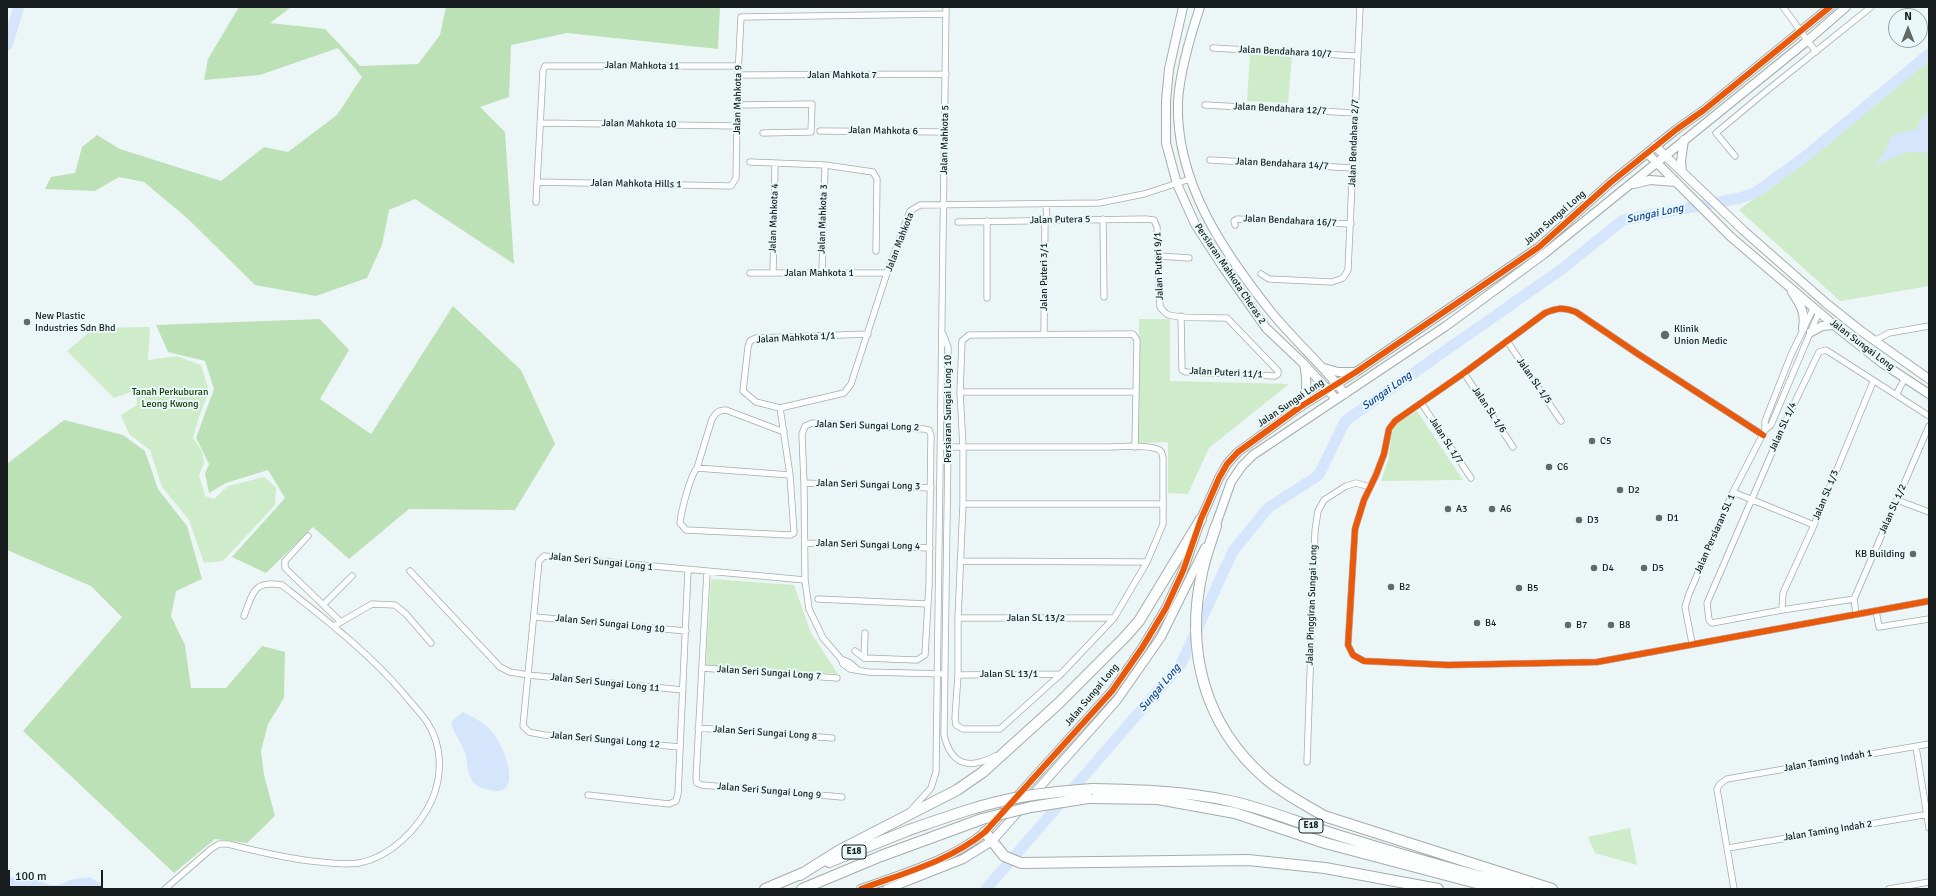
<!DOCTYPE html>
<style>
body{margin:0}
#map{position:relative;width:1936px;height:896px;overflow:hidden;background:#ecf6f6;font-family:Signika,sans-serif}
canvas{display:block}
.frame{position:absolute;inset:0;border:8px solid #181d1d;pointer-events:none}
.north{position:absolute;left:1888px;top:8px;width:40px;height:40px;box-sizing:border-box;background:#e9f9f9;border:1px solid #95a1a1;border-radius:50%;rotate:0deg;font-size:11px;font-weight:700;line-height:16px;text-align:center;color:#181d1d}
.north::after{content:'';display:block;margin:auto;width:14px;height:18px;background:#626969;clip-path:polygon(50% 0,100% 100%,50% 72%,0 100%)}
.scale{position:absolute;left:8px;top:870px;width:95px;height:18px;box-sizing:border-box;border:2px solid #181d1d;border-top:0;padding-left:5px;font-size:12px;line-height:14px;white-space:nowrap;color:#181d1d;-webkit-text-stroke:3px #e9f9f9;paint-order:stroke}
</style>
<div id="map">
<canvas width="1936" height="896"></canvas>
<div class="frame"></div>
<div class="north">N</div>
<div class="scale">100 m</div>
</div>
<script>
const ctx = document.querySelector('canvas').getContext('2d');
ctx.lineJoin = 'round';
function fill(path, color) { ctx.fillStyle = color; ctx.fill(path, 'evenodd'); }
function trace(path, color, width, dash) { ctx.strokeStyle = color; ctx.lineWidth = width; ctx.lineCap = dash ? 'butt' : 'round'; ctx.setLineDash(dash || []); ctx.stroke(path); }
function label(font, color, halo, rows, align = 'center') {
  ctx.font = font + ' Signika,sans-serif'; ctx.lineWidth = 4; ctx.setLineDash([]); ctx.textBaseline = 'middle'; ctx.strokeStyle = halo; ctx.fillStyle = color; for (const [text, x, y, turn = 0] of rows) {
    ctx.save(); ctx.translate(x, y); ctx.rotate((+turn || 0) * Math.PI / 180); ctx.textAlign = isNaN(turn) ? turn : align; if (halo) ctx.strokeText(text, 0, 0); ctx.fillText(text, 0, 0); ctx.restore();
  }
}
const green = new Path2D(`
 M 1250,53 L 1292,56 L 1288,103 L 1247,101 Z
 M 1929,58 L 1929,286 L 1840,301 L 1739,210 L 1820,148 Z
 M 1139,319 L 1170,319 L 1170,381 L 1289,384 L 1209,448 L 1188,494 L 1168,493 L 1168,442 L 1138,443 Z
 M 150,327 L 148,360 L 177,356 L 201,365 L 209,391 L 198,420 L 193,438 L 202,451 L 204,463 L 199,475 L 205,496 L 214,499 L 228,486 L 264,477 L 276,487 L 275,505 L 223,561 L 204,563 L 189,520 L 162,487 L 150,450 L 129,434 L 121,415 L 137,405 L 136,390 L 114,398 L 67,351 L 94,328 Z
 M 1417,411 L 1463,480 L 1381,481 L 1389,457 L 1391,436 L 1396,424 Z
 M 711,579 L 794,585 L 811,633 L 838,674 L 706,665 Z
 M 1630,828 L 1637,865 L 1595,853 L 1588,837 Z`);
const forest = new Path2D(`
 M 239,7 L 291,7 L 270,23 L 325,29 L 360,66 L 418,64 L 440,35 L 446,7 L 720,7 L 718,49 L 567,33 L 511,45 L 509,97 L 480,107 L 505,132 L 514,264 L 415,199 L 389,210 L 382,245 L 367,278 L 316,296 L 255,285 L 187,218 L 144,182 L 119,177 L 95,191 L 45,189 L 51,177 L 75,173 L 82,147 L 97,135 L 120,149 L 221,181 L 264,147 L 288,152 L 337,115 L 362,77 L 338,48 L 260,75 L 204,80 L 208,59 Z
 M 453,306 L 521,370 L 555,444 L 515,510 L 409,509 L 349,559 L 313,527 L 266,573 L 232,557 L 285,498 L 268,470 L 226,483 L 209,493 L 205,474 L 209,464 L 196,438 L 214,389 L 205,361 L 168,352 L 156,325 L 320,319 L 349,350 L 320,399 L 371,434 Z
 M 64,420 L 123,435 L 145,451 L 158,489 L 187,526 L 202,579 L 176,591 L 171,616 L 185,645 L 191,688 L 226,688 L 262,646 L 285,652 L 284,698 L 268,724 L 261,751 L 264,775 L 275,816 L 247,843 L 215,839 L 174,873 L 23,731 L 122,617 L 91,586 L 7,550 L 7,464 Z`);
const water = new Path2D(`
 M 1927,113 L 1929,113 L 1929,152 C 1923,153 1919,152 1913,152 C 1901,152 1886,162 1875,166 L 1887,148 L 1890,137 C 1898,132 1907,132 1917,129 L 1921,119 Z
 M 463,712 C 475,718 485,723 493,733 C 505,747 525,799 489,790 C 484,789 476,786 473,782 C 467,774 468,765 466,756 C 463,744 452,732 451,722 Z
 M 8,876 L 29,881 L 33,879 L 51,885 L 59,885 L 73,879 L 90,877 L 101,884 L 102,888 L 7,889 Z`);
const river = new Path2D(`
 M 7,45 L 19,7
 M 986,889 L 1181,664 L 1233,551 L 1268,508 L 1319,475 L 1345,421 L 1562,269 L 1623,220 L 1740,198 L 1755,193 L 1806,156 L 1929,54`);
const street = new Path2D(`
 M 1783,7 L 1816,52
 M 1213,48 L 1357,56
 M 738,75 L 946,74
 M 737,105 L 812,104 L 811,132 L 763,133
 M 1205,105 L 1356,113
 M 541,123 L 737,126
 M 820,131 L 945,132
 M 1735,156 L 1716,133 L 1764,93 L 1871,7
 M 1210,160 L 1353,168
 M 750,162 L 825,165 L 873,172 L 877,179 L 876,251
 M 537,182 L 731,186 L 736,178 L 738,75 L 741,17 L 946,14
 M 536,202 L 543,71 L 545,66 L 739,66
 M 1046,205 L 1047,220
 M 1103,219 L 1104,297
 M 987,221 L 987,298
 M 958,222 L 1146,219 L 1154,220 L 1157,227 L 1160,307 C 1163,310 1165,314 1169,315 C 1183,319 1212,317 1227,318 L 1278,371 L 1278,374 L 1275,376 L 1186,372 L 1182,370 L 1181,316
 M 1235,225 L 1234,221 L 1237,219 L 1351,224
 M 1159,256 L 1189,258
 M 750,273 L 887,273
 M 773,273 L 775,163
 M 822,273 L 825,165
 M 1261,274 L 1269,279 L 1332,282 L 1343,278 L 1348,270 L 1360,7
 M 868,334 L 756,338 L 750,341 L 748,347 L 743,391 L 756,402 L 780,408 L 844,393 L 851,384 L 887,273 L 910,211 L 920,205 L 1099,203 L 1144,194 L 1190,179
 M 943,334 L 948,347 L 948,447 L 944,735 C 951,765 969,770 995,756
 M 1044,334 L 1045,220
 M 1507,341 L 1561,421
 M 1874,341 L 1889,333 L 1929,326
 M 1464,373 L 1513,447
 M 960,392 L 1136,392
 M 1896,395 L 1905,378
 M 1422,404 L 1471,478
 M 780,408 L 790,475 L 794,533 L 790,535 L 686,530 L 680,523 C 681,512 690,476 697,468 L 790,475
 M 1765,430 L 1771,425 L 1819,312
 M 1763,435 L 1638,354 L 1576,312 C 1563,307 1557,308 1545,313 L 1464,373 L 1395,421 L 1389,429 L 1384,454 L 1376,475 L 1364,500 L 1355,529 L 1348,645 L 1353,655 L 1364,661 L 1448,665 L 1597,662 L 1929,601
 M 941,447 C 995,447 1049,447 1103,447 C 1116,447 1146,444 1157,449 C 1162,450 1162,454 1163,458 L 1163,524 L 1147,562 L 1114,618 L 1061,674 L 1000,729 L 963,729 L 956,725 L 955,718 L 958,675 L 958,618 L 963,504 L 963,447 L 960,392 L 962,341 L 969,335 L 1133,334 L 1137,340 L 1135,447
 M 697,468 L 712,419 C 716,413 718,410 726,410 L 784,432
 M 804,483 L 931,488
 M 1733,492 L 1814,525
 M 1897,500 L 1929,512
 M 963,504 L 1163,504
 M 308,536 L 285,561 L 285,568 L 341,622
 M 806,543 L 930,548
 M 960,561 L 1147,562
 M 410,571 L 500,667 L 510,672 L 528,675 L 683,690
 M 707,572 L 696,779 L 697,783 L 702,785 L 842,797
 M 818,599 L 927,604
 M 1854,599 L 1782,610 L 1712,623 L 1709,620 L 1707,603 L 1783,427 L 1819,352 L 1826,350 L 1929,416
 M 324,604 L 352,576
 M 1782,610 L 1783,593 L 1814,525 L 1873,382
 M 1876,611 L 1879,627 L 1929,619
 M 1856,614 L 1854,599 L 1929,426
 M 535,617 L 686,631
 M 958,618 L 1114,618
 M 334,626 L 372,604 L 395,605 L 406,614 L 431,643
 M 865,633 L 864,658 L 917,660 L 925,655 L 929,585 L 931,435 L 929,430 L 924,429 L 812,423 L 805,426 L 802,434 L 804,483 L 805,580 L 809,609 L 823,638 L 841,659 L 843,664 L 850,669 L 868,672 L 944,674
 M 1692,643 L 1685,607 L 1689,594 L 1733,492 L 1765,430 L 1765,421 L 1791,355 L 1814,307
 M 855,651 L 864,658
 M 841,659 L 850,663 L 857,669
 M 702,668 L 837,678
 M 958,675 L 1061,674
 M 698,728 L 832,738
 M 680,747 L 544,735 L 529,732 L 523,726 L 539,561 L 544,556 L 805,580
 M 1916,747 L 1929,828
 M 1307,762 L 1315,531 L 1318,511 L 1324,500 L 1346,486 L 1356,483 L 1370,487
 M 588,795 L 669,804 L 676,801 L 678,794 L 688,570
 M 911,810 L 931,788 L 936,772 L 946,7
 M 1728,848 L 1929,814
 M 165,889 L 211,849 L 219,844 L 228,844 C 259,852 289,859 320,862 C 333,863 347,865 359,863 C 391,857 419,828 432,800 C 443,774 442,745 427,722 C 420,712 411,703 404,694 C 368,652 325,619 282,585 C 253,580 253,593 244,616
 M 1734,889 L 1717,789 L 1720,784 L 1727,779 L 1929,744
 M 1889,889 L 1929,882`);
const secondary = new Path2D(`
 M 1183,7 L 1169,69 L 1166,101 L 1166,143 L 1177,184 L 1195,224 L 1223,267 L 1266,328 L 1304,364 L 1336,399
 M 1200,7 C 1190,37 1180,70 1178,101 C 1175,182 1224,253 1272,313 C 1295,341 1322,365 1345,394
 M 1655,146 L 1744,231 L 1827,304 L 1861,331 L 1929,379
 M 1647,153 L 1731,237 L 1834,325 L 1882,363 L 1929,394
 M 1682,172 L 1681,161 L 1684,140
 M 1634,184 L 1650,180 L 1676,182
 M 1792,292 C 1800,304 1806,313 1803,328
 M 1811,332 L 1822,326 L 1834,325
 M 1324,368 L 1338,372 L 1355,372
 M 1301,407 C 1308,391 1307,380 1304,364
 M 1214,530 L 1231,482 L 1242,466 L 1253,455 L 1446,326 L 1544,254 L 1807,41 L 1846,7
 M 861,889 C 904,873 950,861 985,832 L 1112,691 L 1142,648 L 1166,608 L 1183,571 L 1201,519 L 1219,478 L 1227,464 L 1238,452 L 1300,407 L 1356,372 L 1539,247 L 1610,183 L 1677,129 L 1704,110 L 1830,7
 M 887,889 L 963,859 L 992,841 L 1117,700 L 1161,637 L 1205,548`);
const highway = new Path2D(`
 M 1216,526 C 1211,542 1205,557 1202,573 C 1185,650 1204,725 1265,778 C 1282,793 1304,804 1324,816 L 1552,889
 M 1092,789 C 1138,790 1185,791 1230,801 C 1266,809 1299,823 1334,834 C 1398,854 1462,872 1526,889
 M 1088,798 L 1158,799 L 1235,813 L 1325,843 L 1499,889
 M 985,832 L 1004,856 L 1021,863 L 1248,860 L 1325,868 L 1438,889
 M 829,862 L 909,830
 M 800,875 L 840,850 L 957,790 L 983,772 L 1059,703 L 1125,637 L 1139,621 L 1201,519
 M 765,889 L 805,872
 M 802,889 L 881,856`);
const highwayBridge = new Path2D(`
 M 909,830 C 944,818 979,805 1015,798 C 1041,793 1066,791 1092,789
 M 881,856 L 982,819 L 1031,807 L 1088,798`);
const cycleway = new Path2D(`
 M 1763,435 L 1638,354 L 1576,312 C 1563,307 1557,308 1545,313 L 1464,373 L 1395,421 L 1389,429 L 1384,454 L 1376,475 L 1364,500 L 1355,529 L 1348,645 L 1353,655 L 1364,661 L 1448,665 L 1597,662 L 1929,601
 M 861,889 C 904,873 950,861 985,832 L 1112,691 L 1142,648 L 1166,608 L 1183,571 L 1201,519 L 1219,478 L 1227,464 L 1238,452 L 1300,407 L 1356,372 L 1539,247 L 1610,183 L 1677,129 L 1704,110 L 1830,7`);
const markers = [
 [27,322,4,"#626969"],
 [1665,335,5,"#626969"],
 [1592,441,4,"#626969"],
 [1549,467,4,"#626969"],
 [1620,490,4,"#626969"],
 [1448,509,4,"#626969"],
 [1492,509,4,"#626969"],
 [1659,518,4,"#626969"],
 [1579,520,4,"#626969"],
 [1913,554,4,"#626969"],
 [1594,568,4,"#626969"],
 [1644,568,4,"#626969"],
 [1391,587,4,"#626969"],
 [1519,588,4,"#626969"],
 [1477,623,4,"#626969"],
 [1568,625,4,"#626969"],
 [1611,625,4,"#626969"]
];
const shields = [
 [1311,826,24],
 [854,852,24]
];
const shieldNames = [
 ["E18",1311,826],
 ["E18",854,852]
];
const streetNames = [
 ["Jalan Bendahara 10/7",1285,52,3],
 ["Jalan Mahkota 11",642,66,1],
 ["Jalan Mahkota 7",842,75],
 ["Jalan Mahkota 9",738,100,-89],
 ["Jalan Bendahara 12/7",1280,109,3],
 ["Jalan Mahkota 10",639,124,1],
 ["Jalan Mahkota 6",883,131,1],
 ["Jalan Mahkota 5",945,140,-89],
 ["Jalan Bendahara 2/7",1354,143,-88],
 ["Jalan Bendahara 14/7",1282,164,3],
 ["Jalan Mahkota Hills 1",636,184,1],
 ["Jalan Mahkota 4",774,218,-88],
 ["Jalan Sungai Long",1555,218,-41],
 ["Jalan Mahkota 3",823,219,-88],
 ["Jalan Putera 5",1060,220,-1],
 ["Jalan Bendahara 16/7",1290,221,3],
 ["Jalan Mahkota",900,242,-69],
 ["Jalan Puteri 9/1",1159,266,-92],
 ["Jalan Mahkota 1",819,273],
 ["Persiaran Mahkota Cheras 2",1230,274,56],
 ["Jalan Puteri 3/1",1044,277,-90],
 ["Jalan Mahkota 1/1",796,338,-3],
 ["Jalan Sungai Long",1862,345,37],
 ["Jalan Puteri 11/1",1226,373,3],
 ["Jalan SL 1/5",1534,381,55],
 ["Jalan Sungai Long",1291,403,-34],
 ["Persiaran Sungai Long 10",948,409,-90],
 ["Jalan SL 1/6",1489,410,56],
 ["Jalan Seri Sungai Long 2",867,426,2],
 ["Jalan SL 1/4",1783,427,-66],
 ["Jalan SL 1/7",1446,441,57],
 ["Jalan Seri Sungai Long 3",868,485,2],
 ["Jalan SL 1/3",1826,495,-68],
 ["Jalan SL 1/2",1893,509,-66],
 ["Jalan Persiaran SL 1",1715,534,-66],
 ["Jalan Seri Sungai Long 4",868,545,2],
 ["Jalan Seri Sungai Long 1",601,562,6],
 ["Jalan Pinggiran Sungai Long",1312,605,-88],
 ["Jalan SL 13/2",1036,618],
 ["Jalan Seri Sungai Long 10",610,624,6],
 ["Jalan Seri Sungai Long 7",769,673,4],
 ["Jalan SL 13/1",1009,674],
 ["Jalan Seri Sungai Long 11",605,683,6],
 ["Jalan Sungai Long",1092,695,-50],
 ["Jalan Seri Sungai Long 8",765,733,4],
 ["Jalan Seri Sungai Long 12",605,740,5],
 ["Jalan Taming Indah 1",1828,761,-10],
 ["Jalan Seri Sungai Long 9",769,791,5],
 ["Jalan Taming Indah 2",1828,831,-9]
];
const poiNames = [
 ["New Plastic",35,316],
 ["Industries Sdn Bhd",35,328],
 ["Klinik",1674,329],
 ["Union Medic",1674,341],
 ["C5",1600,441],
 ["C6",1557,467],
 ["D2",1628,490],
 ["A3",1456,509],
 ["A6",1500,509],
 ["D1",1667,518],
 ["D3",1587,520],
 ["KB Building",1905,554,"right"],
 ["D4",1602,568],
 ["D5",1652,568],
 ["B2",1399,587],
 ["B5",1527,588],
 ["B4",1485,623],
 ["B7",1576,625],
 ["B8",1619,625]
];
const parkNames = [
 ["Tanah Perkuburan",170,392],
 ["Leong Kwong",170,404]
];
const waterNames = [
 ["Sungai Long",1655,214,-12],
 ["Sungai Long",1387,391,-35],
 ["Sungai Long",1160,688,-50]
];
fill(green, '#cfecca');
fill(forest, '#bde1b6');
fill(water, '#d5e5fc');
trace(river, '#d5e5fc', 11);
trace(street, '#a5acac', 7);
trace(secondary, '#a5acac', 10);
trace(highway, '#a5acac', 12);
trace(street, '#fcfefe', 5.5);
trace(secondary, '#fcfefe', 8);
trace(highway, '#fcfefe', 10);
trace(highwayBridge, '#a5acac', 12, []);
trace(highwayBridge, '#fcfefe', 10);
trace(cycleway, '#e8590c', 6);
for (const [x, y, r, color] of markers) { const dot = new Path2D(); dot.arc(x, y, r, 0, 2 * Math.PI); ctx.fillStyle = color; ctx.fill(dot); trace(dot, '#e9f9f9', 1.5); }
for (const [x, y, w] of shields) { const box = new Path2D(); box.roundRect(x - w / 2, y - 7, w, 14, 3); ctx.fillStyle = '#e9f9f9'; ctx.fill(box); trace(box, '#181d1d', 1); }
label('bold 9px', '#181d1d', null, shieldNames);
label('10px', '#181d1d', '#e9f9f9', streetNames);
label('10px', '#181d1d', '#e9f9f9', poiNames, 'left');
label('10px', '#143801', '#e9f9f9', parkNames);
label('italic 11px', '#134198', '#e9f9f9', waterNames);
</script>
